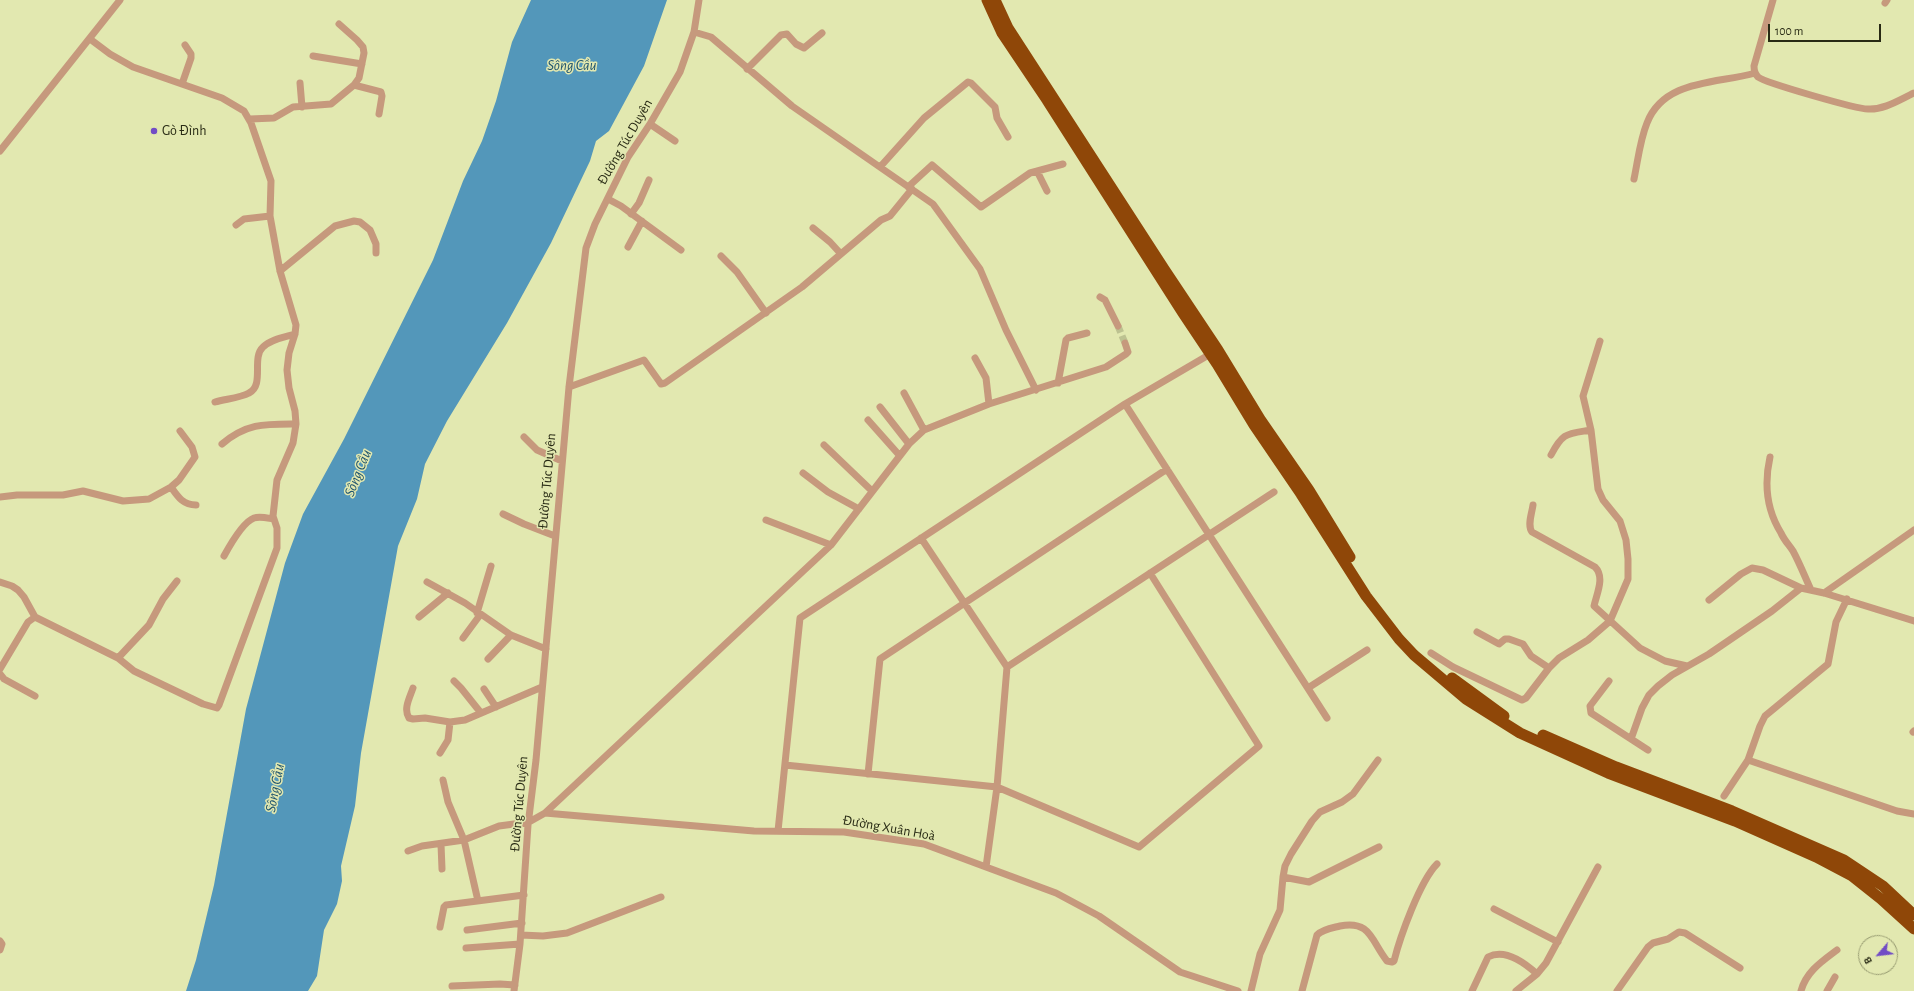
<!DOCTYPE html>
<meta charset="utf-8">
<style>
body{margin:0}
#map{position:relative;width:1914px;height:991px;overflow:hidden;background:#e2e8b0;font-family:"Alegreya Sans",sans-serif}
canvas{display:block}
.north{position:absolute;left:1858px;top:935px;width:40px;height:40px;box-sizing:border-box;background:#e2e8b0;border:1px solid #989c72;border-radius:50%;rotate:242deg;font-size:11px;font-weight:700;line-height:16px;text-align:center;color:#282a14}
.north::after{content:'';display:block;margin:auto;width:14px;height:18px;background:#714cc5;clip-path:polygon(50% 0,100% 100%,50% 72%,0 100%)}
.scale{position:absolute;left:1768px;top:24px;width:113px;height:18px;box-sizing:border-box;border:2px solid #282a14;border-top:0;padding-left:5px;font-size:12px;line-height:14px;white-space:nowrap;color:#282a14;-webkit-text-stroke:3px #e2e8b0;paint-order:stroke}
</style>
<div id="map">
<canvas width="1914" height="991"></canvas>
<div class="north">B</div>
<div class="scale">100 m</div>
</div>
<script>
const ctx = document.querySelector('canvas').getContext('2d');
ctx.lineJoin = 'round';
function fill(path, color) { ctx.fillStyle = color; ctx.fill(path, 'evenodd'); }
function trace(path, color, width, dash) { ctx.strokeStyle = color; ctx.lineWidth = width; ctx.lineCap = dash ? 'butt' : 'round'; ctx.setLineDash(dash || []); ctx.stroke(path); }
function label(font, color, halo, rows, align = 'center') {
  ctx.font = font + ' "Alegreya Sans",sans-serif'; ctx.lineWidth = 3; ctx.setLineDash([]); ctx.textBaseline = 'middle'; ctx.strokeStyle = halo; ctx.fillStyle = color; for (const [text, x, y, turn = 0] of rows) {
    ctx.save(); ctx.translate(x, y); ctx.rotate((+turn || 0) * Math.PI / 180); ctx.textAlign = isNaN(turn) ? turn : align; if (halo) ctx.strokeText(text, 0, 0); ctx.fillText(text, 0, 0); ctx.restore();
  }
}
const water = new Path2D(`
 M 531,0 L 667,0 L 644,66 L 609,131 L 596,141 L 590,161 L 551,243 L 507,323 L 447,421 L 425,464 L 417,499 L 398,546 L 361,753 L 355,806 L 341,866 L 342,881 L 337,904 L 324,930 L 317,976 L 308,991 L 186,991 L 196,960 L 214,885 L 246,709 L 285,563 L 303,514 L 344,439 L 433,260 L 463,181 L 482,141 L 496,101 L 512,42 Z`);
const minorTunnel = new Path2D(`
 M 1118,326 L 1125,343`);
const minor = new Path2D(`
 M 1773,0 L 1754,66 C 1754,70 1755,74 1758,77 C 1766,83 1856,109 1868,109 C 1884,110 1899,100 1914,93
 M 1885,3 L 1887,0
 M 694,32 L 711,37 L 792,106 L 933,204 L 980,269 L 1006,330 L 1036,390
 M 313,56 L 362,64
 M 747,69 L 781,35 L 787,34 L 796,44 L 804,48 L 822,33
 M 300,83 L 302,107
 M 182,84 L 191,58 L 191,54 L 185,45
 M 354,85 L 381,92 L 382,96 L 379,114
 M 250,119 L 274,118 L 293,107 L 331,104 L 354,85 L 359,78 L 364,53 L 363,47 L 357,40 L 339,24
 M 650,124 L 675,141
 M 0,151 L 120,0
 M 880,167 L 924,118 L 968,82 L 971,83 L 995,107 L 997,118 L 1008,137
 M 1037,171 L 1047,191
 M 1634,179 C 1638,160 1640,140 1647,123 C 1664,79 1717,84 1755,73
 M 908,187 L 932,165 L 981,207 L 1030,173 L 1063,164
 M 608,199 L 621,206 L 681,250
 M 631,214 L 639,203 L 649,180
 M 236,225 L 244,219 L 270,216
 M 813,228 L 830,242 L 841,254
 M 628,247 L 642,221
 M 721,256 L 737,272 L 766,313
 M 280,271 L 335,226 L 354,221 L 360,222 L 370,230 L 376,244 L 376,253
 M 1100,297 L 1105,300 L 1118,326
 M 975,358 L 986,378 L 989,404
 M 1058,383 L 1066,340 L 1068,338 L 1087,333
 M 569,387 L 644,360 L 659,381 L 661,384 L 665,383 L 802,287 L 881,220 L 890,216 L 912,189
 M 904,393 L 924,430
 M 215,402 C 225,399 240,398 249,393 C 265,385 251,358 263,347 C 271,339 285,337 295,334
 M 1125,404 L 1327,718
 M 880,407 L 909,444
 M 868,420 L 900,456
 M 524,437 L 537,450 L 562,461
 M 222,444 C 247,423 265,424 296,424
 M 824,445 L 872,491
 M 1551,455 C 1563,432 1567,434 1591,430
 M 1770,457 C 1764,484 1766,509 1781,533 C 1784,540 1789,545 1793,551 C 1800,564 1805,577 1811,590
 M 803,473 L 828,492 L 859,509
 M 171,487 C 178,497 183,505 196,505
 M 0,497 L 17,495 L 63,495 L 83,491 L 123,501 L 149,499 L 171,487 L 179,480 L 195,457 L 192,447 L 180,431
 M 1533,505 C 1532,513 1527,525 1532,532 L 1595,567 C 1605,577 1597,593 1594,606 L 1640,648 L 1665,661 L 1687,666
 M 503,514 L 524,524 L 555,536
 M 766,520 L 831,545
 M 921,538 L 1007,667
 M 224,556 C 230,545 243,522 254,518 C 260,516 267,518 273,519
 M 0,582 L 12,586 L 18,590 L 24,597 L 35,617 L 118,658 L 134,671 L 203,704 L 217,708 L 219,705 L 277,548 L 277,528 L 273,516 L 277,480 L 293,443 L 296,424 L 295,411 L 289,388 L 287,370 L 289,353 L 295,334 L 296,325 L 280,271 L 270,216 L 271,181 L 251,123 L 244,111 L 222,98 L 133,67 L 110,54 L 90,39
 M 427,582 L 465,603 L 511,635 L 546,649
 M 1824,593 L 1914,530
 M 1709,600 L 1741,574 L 1752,568 L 1763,570 L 1801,588 L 1824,593 L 1914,621
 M 477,613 L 491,566
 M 419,617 L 448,593
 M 1477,632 L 1499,644 L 1505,639 L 1509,639 L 1523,644 L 1531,656 L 1549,668
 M 463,638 L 480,615
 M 1431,653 L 1453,667 L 1522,700 L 1526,698 L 1549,668 L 1559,658 L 1588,640 L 1610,621 L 1628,579 L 1628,559 L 1626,540 L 1620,521 L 1603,500 L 1598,489 L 1591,430 L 1583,396 L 1600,341
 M 118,658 L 149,625 L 163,599 L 177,581
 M 488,659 L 511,635
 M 0,669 L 28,622 L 35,617
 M 0,674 L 4,679 L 35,696
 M 454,681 L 461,688 L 481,713
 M 1609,681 L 1590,706 L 1591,713 L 1648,750
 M 413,688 C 410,697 403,709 409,718 L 413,719 L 425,718 L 450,722 L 465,720 L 542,687
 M 1308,688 L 1367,650
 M 484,689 L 496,707
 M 1913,732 L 1914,731
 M 1631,739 L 1642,708 L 1649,695 L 1658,686 L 1672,675 L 1709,654 L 1772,611 L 1801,588
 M 440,753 L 448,740 L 450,722
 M 1748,760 L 1897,811 L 1914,814
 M 785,765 L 997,787 L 1139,847 L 1259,746 L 1150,573
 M 868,774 L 880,659 L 1167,469
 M 443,780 L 448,802 L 464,840 L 478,901
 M 1724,796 L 1748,760 L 1760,726 L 1765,716 L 1828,664 L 1836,622 L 1847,599
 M 545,813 L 831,545 L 909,444 L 924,430 L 989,404 L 1106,367 L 1126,354 L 1128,352 L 1125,343
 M 778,831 L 800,618 L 1125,404 L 1212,353
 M 441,844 L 442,869
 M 408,851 L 422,846 L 464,840 L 499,826 L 529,822 L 545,813 L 754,831 L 844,832 L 924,844 L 1056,893 L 1099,916 L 1180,972 L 1238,991
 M 986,867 L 997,787 L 1007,667 L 1274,492
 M 1283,877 L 1309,882 L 1379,847
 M 1494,909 L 1558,942
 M 440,927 L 444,907 L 446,905 L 524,895
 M 467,930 L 522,923
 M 521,935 L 543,936 L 567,933 L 661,897
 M 0,941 L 2,944 L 0,950
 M 466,948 L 520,944
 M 452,986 L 500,984 L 515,985
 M 514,991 L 520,944 L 528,825 L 536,760 L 569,387 L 586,248 L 595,224 L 628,157 L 650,124 L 680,72 L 694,32 L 699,0
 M 1251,991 L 1260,954 L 1280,910 L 1283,877 L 1285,866 L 1291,854 L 1312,821 L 1320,812 L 1342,802 L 1353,794 L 1378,760
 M 1302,991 L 1317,935 C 1323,929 1332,928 1340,926 C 1371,920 1371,941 1387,961 L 1392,962 L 1394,961 C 1400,937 1420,881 1437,864
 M 1472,991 L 1488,957 C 1505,948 1525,963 1537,974
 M 1516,991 L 1537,974 L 1546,963 L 1598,867
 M 1617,991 L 1648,947 L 1653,943 L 1668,939 L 1679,932 L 1685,933 L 1740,968
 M 1801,991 C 1806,972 1821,962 1837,950
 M 1827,991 L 1835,977`);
const highway = new Path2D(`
 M 987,0 L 1002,33 L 1047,100 L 1183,313 L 1217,364 L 1254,425 L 1301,494 L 1366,596 L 1399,639 L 1414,655 L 1466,699 L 1520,733 L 1608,773 L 1735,821 L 1816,857 L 1852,876 L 1881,899 L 1914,929
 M 995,0 L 1008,28 L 1164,269 L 1218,350 L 1260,419 L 1309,490 L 1350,557
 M 1452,678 L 1504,716
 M 1543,735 L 1616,767 L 1732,811 L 1844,860 L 1883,886 L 1914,915`);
const markers = [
 [154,131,4,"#714cc5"]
];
const poiNames = [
 ["Gò Đình",162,131]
];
const streetNames = [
 ["Đường Túc Duyên",625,142,-60],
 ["Đường Túc Duyên",547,481,-85],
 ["Đường Túc Duyên",519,804,-85],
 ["Đường Xuân Hoà",889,828,10]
];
const waterNames = [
 ["Sông Cầu",572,65],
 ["Sông Cầu",358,473,-68],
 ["Sông Cầu",275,788,-79]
];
fill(water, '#5397ba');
trace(minorTunnel, '#bdc291', 7, [7, 3.5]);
trace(minor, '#c6997d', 7);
trace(highway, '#8f4708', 11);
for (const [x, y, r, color] of markers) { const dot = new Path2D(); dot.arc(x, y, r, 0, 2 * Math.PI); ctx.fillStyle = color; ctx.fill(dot); trace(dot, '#e2e8b0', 1.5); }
label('14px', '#282a14', '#e2e8b0', poiNames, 'left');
label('14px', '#282a14', '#e2e8b0', streetNames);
label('italic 15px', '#1f546e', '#e2e8b0', waterNames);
</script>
